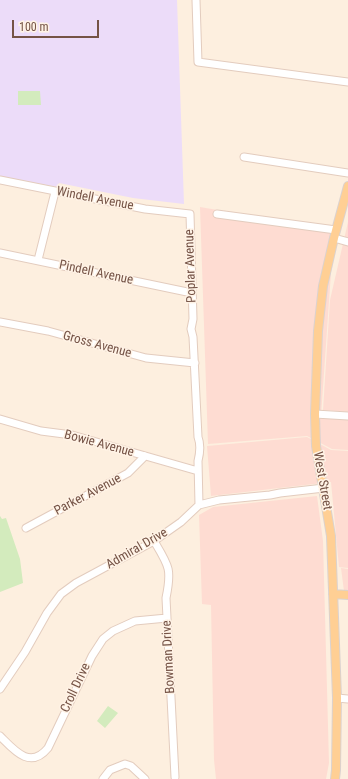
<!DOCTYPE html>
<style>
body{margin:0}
#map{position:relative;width:348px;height:779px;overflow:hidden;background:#fdefdf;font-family:"Roboto Condensed",sans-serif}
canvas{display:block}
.scale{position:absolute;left:12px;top:20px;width:87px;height:18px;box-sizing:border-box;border:2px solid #755346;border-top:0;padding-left:5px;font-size:12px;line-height:14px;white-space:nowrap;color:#755346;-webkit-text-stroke:3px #fff3e6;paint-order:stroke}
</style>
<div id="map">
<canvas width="348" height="779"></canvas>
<div class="scale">100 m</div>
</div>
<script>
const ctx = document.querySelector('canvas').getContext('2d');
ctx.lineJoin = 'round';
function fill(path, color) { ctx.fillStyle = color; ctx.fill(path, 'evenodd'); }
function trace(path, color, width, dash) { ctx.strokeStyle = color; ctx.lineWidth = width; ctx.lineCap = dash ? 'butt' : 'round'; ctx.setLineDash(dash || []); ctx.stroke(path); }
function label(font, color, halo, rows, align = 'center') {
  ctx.font = font + ' "Roboto Condensed",sans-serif'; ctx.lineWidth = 3; ctx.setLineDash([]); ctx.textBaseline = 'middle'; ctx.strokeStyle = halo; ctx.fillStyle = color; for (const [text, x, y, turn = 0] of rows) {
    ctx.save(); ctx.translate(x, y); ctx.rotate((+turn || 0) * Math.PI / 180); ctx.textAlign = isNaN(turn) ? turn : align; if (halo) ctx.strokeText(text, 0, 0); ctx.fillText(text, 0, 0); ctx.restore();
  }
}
const commercial = new Path2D(`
 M 200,207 L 334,230 L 321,416 L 348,418 L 348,450 L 332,449 L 307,436 L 208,444 Z
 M 348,222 L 348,412 L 323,410 L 330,300 Z
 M 307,437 L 331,450 L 348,451 L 348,568 L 339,567 L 331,482 L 211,496 L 207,446 Z
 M 317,496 L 323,541 L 329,763 L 326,779 L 216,779 L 214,760 L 211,605 L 202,604 L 199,515 L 213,507 Z
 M 341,568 L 348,569 L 348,592 L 344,591 Z`);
const education = new Path2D(`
 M 0,0 L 177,0 L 184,204 L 133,198 L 59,183 L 57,187 L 0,176 Z`);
const green = new Path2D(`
 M 18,91 L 40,91 L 41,105 L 18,105 Z
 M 0,516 L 2,519 L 6,518 L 20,559 L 23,583 L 0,592 Z
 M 108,706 L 118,713 L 105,728 L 97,721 Z`);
const minor = new Path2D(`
 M 196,0 L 198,62 L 348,82
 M 244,157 L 348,173
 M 0,180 L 145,209 L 190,214 L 193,319 L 191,329 L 193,337 L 198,437 C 201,445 200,453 198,461 L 199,505
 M 217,214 L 336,230
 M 334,238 L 348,242
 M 0,253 L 192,293
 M 38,260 L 55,192
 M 0,322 L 48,331 L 146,358 L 195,363
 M 315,414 L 348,416
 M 0,419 L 41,431 L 72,435 L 198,471
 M 26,528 L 128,473 L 145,456
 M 154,541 C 169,566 172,569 166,598 L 175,777
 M 0,689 L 25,652 L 47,613 L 61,594 L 76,583 L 154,541 L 181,522 L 199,505 L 219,500 L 270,495 L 280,493 L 324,488
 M 337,698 L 348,699
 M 0,736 C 14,750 30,770 48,748 L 92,656 L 103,639 L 113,631 L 135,621 L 167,618
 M 103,779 L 110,770 L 125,764 L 131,766 L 145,779`);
const major = new Path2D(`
 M 333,594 L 348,595
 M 335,779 L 336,770 L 337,698 L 331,536 L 316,446 L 315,414 L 318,331 L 323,286 L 334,238 L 348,186`);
const streetNames = [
 ["Windell Avenue",95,199,11],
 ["Poplar Avenue",191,266,-92],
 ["Pindell Avenue",96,273,12],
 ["Gross Avenue",97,345,15],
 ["Bowie Avenue",99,444,15],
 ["West Street",322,481,80],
 ["Parker Avenue",88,495,-28],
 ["Admiral Drive",137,549,-30],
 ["Bowman Drive",169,657,-93],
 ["Croll Drive",76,688,-65]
];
fill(commercial, '#fedcd2');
fill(education, '#ecdcf9');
fill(green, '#d3ebbd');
trace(minor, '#e3ccbe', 9);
trace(major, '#dbd2cf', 10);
trace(minor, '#fff', 7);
trace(major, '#ffcf94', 8);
label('13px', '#755346', '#fff3e6', streetNames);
</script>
